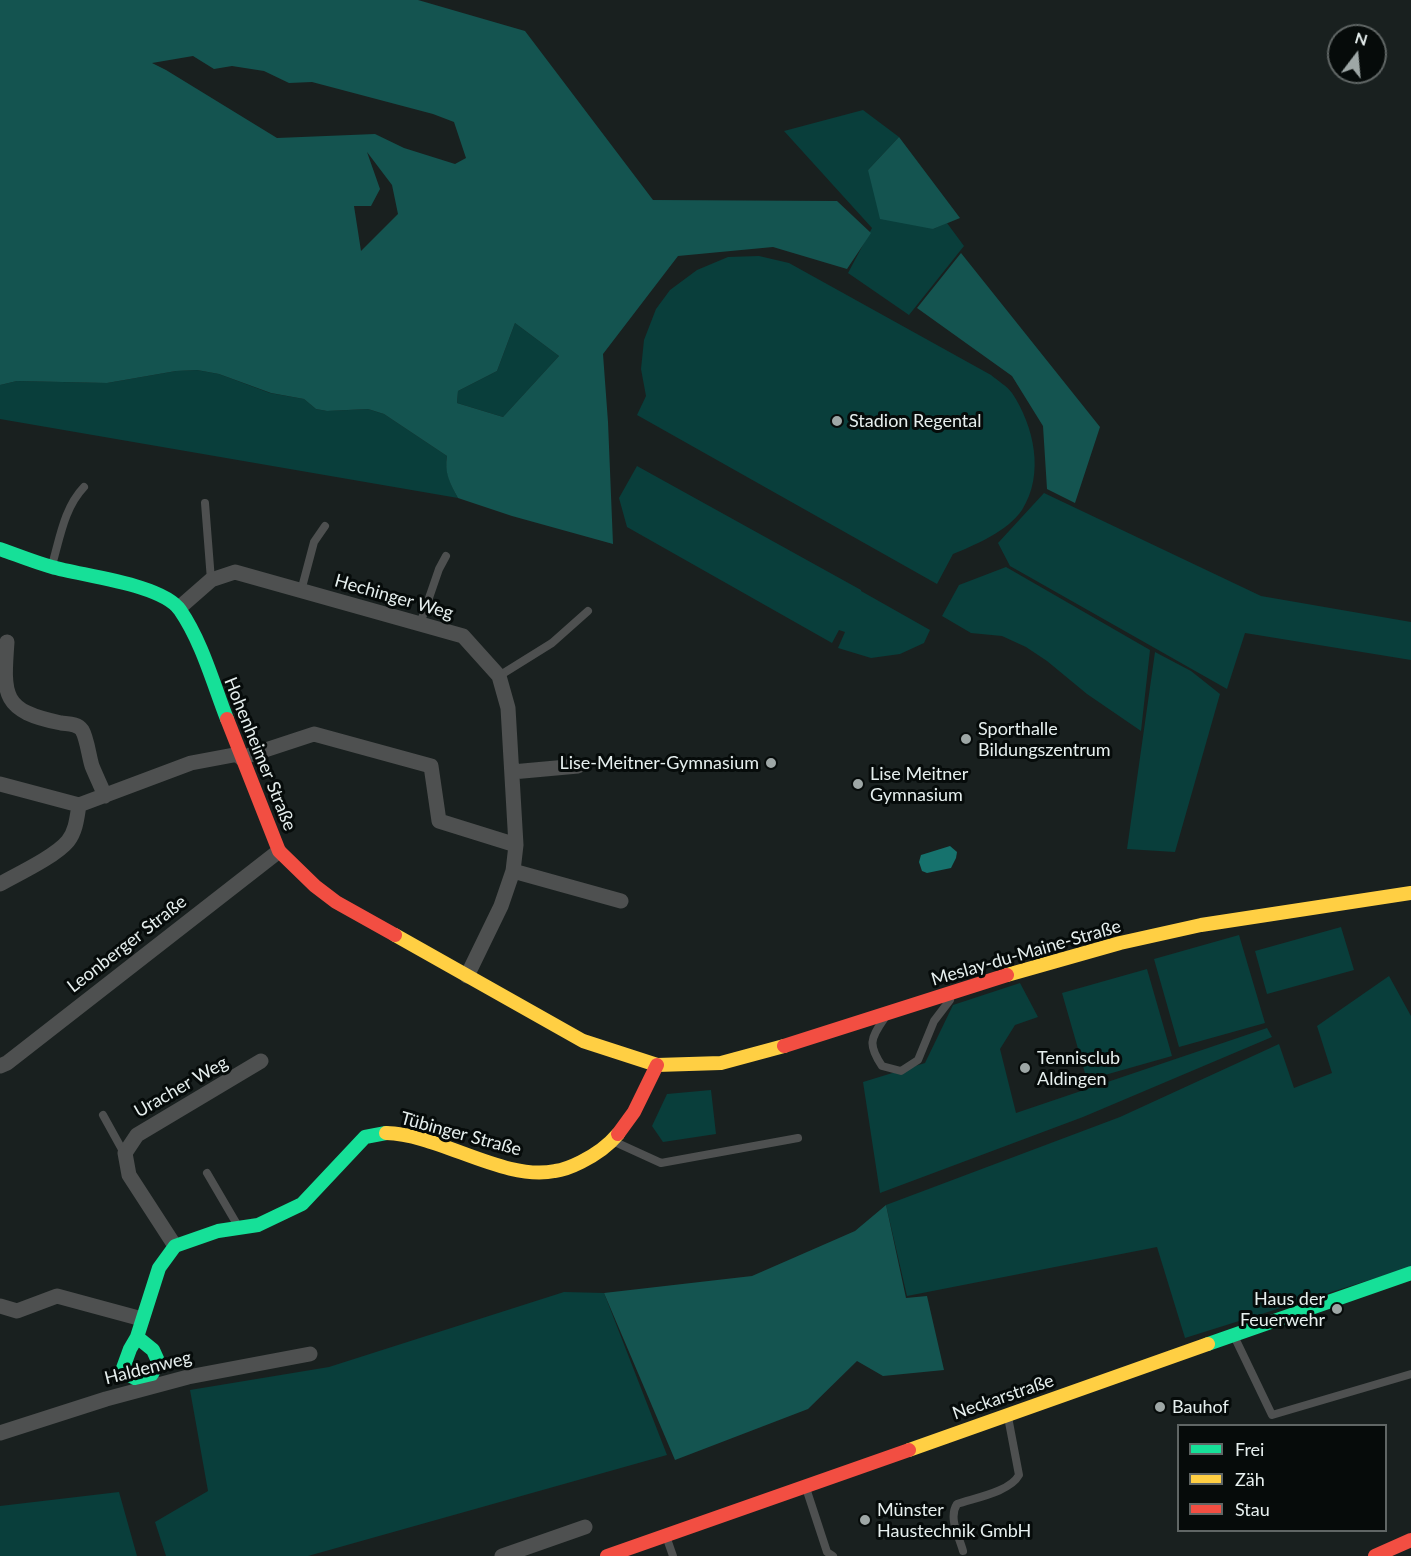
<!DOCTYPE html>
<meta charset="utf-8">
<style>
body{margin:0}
#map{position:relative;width:1411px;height:1556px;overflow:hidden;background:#19201f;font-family:Lato,sans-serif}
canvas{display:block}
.legend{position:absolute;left:1177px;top:1424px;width:210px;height:108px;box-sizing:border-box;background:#060b0a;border:2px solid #606665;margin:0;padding:8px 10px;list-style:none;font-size:18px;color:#e6efee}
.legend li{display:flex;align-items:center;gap:12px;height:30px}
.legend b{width:30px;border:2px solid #606665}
.north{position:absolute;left:1327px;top:24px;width:60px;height:60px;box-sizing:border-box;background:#060b0a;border:2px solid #606665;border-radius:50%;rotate:16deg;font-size:16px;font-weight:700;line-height:24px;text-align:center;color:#e6efee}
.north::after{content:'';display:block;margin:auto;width:21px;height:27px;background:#9ea7a6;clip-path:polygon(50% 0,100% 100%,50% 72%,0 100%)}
</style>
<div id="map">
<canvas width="1411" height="1556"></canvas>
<ul class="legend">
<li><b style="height:8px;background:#16e098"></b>Frei</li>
<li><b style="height:8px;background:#ffcf43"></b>Zäh</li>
<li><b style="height:8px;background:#f24e42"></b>Stau</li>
</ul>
<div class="north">N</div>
</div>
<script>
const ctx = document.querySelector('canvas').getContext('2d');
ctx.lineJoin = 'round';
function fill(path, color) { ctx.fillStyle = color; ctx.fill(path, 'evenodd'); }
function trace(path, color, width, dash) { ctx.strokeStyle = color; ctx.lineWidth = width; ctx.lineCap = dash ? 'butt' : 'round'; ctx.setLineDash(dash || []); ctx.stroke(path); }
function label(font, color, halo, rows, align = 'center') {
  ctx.font = font + ' Lato,sans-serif'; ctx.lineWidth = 6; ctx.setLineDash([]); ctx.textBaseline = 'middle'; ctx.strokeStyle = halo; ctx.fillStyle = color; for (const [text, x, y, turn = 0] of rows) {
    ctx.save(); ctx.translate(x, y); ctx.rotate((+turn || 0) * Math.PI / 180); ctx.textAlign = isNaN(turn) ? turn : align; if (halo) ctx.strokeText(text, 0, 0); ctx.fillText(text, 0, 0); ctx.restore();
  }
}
const green = new Path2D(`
 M 863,110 L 899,137 L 868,170 L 933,229 L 947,223 L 964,246 L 909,315 L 848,273 L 872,228 L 784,131 Z
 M 759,256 L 789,263 L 991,375 C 998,381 1007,386 1012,393 C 1034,426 1045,474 1022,510 C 1008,531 975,545 953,554 L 937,584 L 637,415 L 646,396 L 641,369 L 644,340 L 656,309 L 670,290 L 697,270 L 728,257 Z
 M 515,323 L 559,356 L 503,417 L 457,403 L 458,391 L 497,371 Z
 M 197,370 L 219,374 L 270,393 L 304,399 L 316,409 L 327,411 L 368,409 L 384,414 L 447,456 C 444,470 451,486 458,498 L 0,419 L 0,385 L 17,381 L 107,383 L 176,371 Z
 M 637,466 L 861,590 L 861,591 L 930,630 L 924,643 L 900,654 L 871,658 L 838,648 L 845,632 L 839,630 L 832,643 L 627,527 L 619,498 Z
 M 1044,493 L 1261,596 L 1411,622 L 1411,660 L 1245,633 L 1227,689 L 1010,566 L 998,543 Z
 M 1006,567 L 1150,650 L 1141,731 L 1087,694 L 1047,661 L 1026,647 L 1002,636 L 971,633 L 942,616 L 959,585 Z
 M 1155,652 L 1191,671 L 1220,694 L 1175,852 L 1127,849 Z
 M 1341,927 L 1354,970 L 1267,994 L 1255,951 Z
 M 1239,935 L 1265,1023 L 1179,1047 L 1154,959 Z
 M 1147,969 L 1172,1056 L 1087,1080 L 1062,993 Z
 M 1389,976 L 1411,1016 L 1411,1267 L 1185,1338 L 1157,1247 L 907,1296 L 886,1205 L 1120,1117 L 1279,1044 L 1294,1088 L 1332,1073 L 1317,1026 Z
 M 1020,983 L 1038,1017 L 1015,1025 L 1000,1049 L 1016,1113 L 1267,1028 L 1272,1037 L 1083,1117 L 880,1193 L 863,1082 L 925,1063 L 953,1005 Z
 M 711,1090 L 716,1134 L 663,1142 L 652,1126 L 667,1094 Z
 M 564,1292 L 604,1293 L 667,1455 L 308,1556 L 166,1556 L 155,1522 L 208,1491 L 190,1390 L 329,1367 Z
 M 119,1492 L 137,1556 L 0,1556 L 0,1506 Z`);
const forest = new Path2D(`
 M 0,0 L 418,0 L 525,31 L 653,200 L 837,201 L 871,233 L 847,269 L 773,247 L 678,256 L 603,354 L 608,422 L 613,544 L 512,516 L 458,498 C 450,484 444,472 447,456 L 384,414 L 368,409 L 327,411 L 316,409 L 304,399 L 271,393 L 219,374 L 197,370 L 176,371 L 107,383 L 17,381 L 0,385 ZM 193,56 L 214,69 L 232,66 L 264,71 L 289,83 L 312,82 L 433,114 L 454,122 L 466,158 L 455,164 L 404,148 L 375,134 L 277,138 L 166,70 L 152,63 ZM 367,152 L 392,185 L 398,214 L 361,251 L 354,206 L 371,206 L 380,189 ZM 515,323 L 559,356 L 503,417 L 457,403 L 458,391 L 497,371 Z
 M 899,137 L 960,218 L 933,229 L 880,219 L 868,170 Z
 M 961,253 L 1100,427 L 1075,503 L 1047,489 L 1043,426 L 1012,376 L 917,308 Z
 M 886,1205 L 906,1298 L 927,1296 L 944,1370 L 883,1376 L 857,1361 L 808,1409 L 675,1460 L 604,1293 L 752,1276 L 855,1231 Z`);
const water = new Path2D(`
 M 950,846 L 957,852 L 956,858 L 951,868 L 927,873 L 922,871 L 919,862 L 921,855 Z`);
const lane = new Path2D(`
 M 205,503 L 211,580
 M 52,565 C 60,538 64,508 84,487
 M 301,591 L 314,542 L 325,526
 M 420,624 L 439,569 L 446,556
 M 499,676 L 552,643 L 588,611
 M 884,1019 C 870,1039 868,1045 882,1066 L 901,1071 L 918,1060 L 934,1021 L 950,1000
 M 103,1115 L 124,1153
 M 615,1142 L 661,1163 L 798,1138
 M 207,1173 L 238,1226
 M 1235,1338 L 1272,1415 L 1411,1374
 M 806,1488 L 827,1552 L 833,1556
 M 666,1536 L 673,1556
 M 963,1551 C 959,1536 948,1518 957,1504 C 974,1498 1010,1492 1019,1475 L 1008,1417`);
const street = new Path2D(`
 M 179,608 L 211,580 L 235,572 L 463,636 L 499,676 L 508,708 L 516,845 L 513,871 L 501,906 L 467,976
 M 7,642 C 3,696 2,711 61,723 C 68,724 77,723 82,730 C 87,738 89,757 92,766 C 96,776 101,786 105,796
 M 241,758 L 314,734 L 431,766 L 439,821 L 516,845
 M 512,772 L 578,766
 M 0,784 L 79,805
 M 513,871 L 621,901
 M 0,884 C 18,874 56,856 68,841 C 76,831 77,817 79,805 L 191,763 L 239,754
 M 0,1066 L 7,1063 L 279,851
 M 175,1246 L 129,1175 L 125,1153 L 137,1135 L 261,1061
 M 0,1306 L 17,1311 L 57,1296 L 142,1319
 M 0,1433 L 106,1399 L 188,1377 L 310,1354
 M 502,1556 L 585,1527`);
const fast = new Path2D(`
 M 0,549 C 17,555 34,562 52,567 C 83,576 162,584 180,610 C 202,642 213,683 227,719
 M 137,1337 L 153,1350 L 158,1361 L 152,1374 L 135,1378 L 122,1371 L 130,1349 L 137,1337 L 159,1268 L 175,1246 L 218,1231 L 258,1225 L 302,1204 L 365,1137 L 386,1133
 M 1208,1344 L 1411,1273`);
const slow = new Path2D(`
 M 395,935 L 583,1041 L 657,1065 L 721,1063 L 784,1046
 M 1007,975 L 1120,943 L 1201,925 L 1411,893
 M 386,1133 C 439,1134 505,1182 555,1171 C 564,1170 573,1166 581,1162 C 595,1155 608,1146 618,1134
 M 909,1450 L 1208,1344`);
const jam = new Path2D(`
 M 227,719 L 279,851 L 315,886 L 336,902 L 395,935
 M 784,1046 L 1007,975
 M 618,1134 L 634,1112 L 657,1065
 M 607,1556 L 909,1450
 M 1375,1556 L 1411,1540`);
const markers = [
 [837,421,6,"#9ea7a6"],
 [966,739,6,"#9ea7a6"],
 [771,763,6,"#9ea7a6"],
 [858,784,6,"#9ea7a6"],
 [1025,1068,6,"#9ea7a6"],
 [1337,1309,6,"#9ea7a6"],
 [1160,1407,6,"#9ea7a6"],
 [865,1520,6,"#9ea7a6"]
];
const poiNames = [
 ["Stadion Regental",849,421],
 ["Sporthalle",978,729],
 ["Bildungszentrum",978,750],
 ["Lise-Meitner-Gymnasium",759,763,"right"],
 ["Lise Meitner",870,774],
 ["Gymnasium",870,795],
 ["Tennisclub",1037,1058],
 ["Aldingen",1037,1079],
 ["Haus der",1325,1299,"right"],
 ["Feuerwehr",1325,1320,"right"],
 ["Bauhof",1172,1407],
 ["Münster",877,1510],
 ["Haustechnik GmbH",877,1531]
];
const streetNames = [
 ["Hechinger Weg",394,597,16],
 ["Hohenheimer Straße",260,754,68],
 ["Leonberger Straße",127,944,-38],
 ["Meslay-du-Maine-Straße",1026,953,-16],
 ["Uracher Weg",181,1087,-30],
 ["Tübinger Straße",461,1134,15],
 ["Haldenweg",148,1368,-14],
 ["Neckarstraße",1003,1397,-19]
];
fill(green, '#093e3b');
fill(forest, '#145450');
fill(water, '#16726d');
trace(lane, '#4e5050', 8);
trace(street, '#4e5050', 15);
trace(fast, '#16e098', 14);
trace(slow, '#ffcf43', 14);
trace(jam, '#f24e42', 14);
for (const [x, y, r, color] of markers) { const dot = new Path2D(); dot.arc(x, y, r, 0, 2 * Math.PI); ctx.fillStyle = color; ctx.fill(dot); trace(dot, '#060b0a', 2); }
label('18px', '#e6efee', '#060b0a', poiNames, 'left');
label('18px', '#e6efee', '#060b0a', streetNames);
</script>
